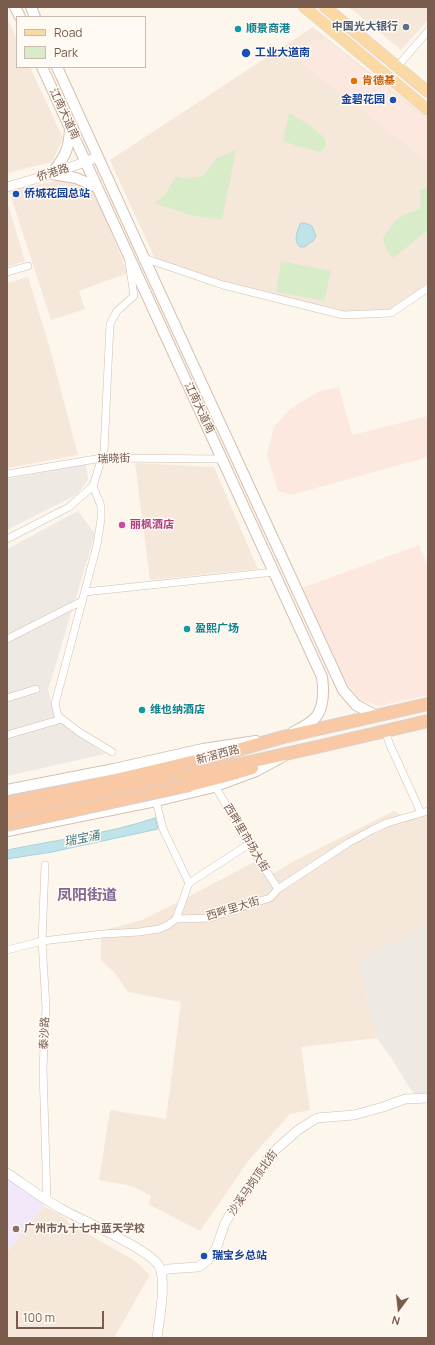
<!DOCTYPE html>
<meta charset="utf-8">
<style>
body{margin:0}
#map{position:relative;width:435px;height:1345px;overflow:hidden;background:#fdf6ec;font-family:Manrope,sans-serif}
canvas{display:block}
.frame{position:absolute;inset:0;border:8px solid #7a5c4d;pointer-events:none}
.legend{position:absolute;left:16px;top:16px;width:130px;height:52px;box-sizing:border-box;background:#fffaf3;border:1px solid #cabbb1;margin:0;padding:5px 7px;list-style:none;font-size:12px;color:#7a5c4d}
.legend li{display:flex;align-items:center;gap:8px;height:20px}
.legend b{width:20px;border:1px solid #cabbb1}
.north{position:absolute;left:379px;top:1289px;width:40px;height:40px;-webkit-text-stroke:3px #fffaf3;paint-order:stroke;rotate:195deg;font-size:11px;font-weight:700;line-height:16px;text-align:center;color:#7a5c4d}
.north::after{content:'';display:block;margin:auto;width:14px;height:18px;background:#7a5c4d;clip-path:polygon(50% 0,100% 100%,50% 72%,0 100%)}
.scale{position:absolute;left:16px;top:1311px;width:88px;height:18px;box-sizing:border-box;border:2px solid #7a5c4d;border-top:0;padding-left:5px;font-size:12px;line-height:14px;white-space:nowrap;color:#7a5c4d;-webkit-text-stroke:3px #fffaf3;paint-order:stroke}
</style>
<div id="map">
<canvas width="435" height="1345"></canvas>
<div class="frame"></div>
<ul class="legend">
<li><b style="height:5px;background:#fbd9a5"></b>Road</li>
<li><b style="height:11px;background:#d8ecc9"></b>Park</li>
</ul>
<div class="north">N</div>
<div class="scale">100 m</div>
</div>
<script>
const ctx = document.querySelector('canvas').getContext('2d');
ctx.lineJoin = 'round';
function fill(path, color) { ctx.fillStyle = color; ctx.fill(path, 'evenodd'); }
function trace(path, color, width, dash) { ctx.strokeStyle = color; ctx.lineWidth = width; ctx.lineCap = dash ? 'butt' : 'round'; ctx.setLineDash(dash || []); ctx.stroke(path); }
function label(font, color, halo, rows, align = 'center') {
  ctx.font = font + ' Manrope,"Noto Sans SC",sans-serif'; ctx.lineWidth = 3; ctx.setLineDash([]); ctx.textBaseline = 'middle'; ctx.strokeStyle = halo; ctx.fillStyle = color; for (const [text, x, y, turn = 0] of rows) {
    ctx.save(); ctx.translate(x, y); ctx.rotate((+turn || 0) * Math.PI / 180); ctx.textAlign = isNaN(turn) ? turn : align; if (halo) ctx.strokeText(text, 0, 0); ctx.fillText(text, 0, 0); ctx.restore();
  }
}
const residential = new Path2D(`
 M 349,7 L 428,7 L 428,20 L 401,50 Z
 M 7,18 L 17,39 L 17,67 L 30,67 L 63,138 L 52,162 L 7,173 Z
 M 313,27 L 428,118 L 428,288 L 391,313 L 343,315 L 223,285 L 155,259 L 110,160 Z
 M 64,179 L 93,189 L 128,273 L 79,291 L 85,309 L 51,320 L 9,191 Z
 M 7,201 L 25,261 L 7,267 Z
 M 28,277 L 49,345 L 78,455 L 7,468 L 7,283 Z
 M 135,463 L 214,467 L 258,569 L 150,580 Z
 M 394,811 L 408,819 L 428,814 L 428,923 L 392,944 L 359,961 L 377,1038 L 301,1047 L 310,1110 L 290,1114 L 249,1160 L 200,1231 L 148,1204 L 151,1196 L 132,1186 L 99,1180 L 110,1110 L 166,1119 L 181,1002 L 128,992 L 115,973 L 101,960 L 101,931 L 142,920 L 186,898 L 260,859 L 267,877 L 296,860 Z
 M 44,1206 L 66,1218 L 70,1224 L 134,1260 L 150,1275 L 114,1338 L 7,1338 L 7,1252 Z`);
const commercial = new Path2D(`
 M 324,39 L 428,121 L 428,162 L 294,57 L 308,43 Z
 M 339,387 L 352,435 L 428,416 L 428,457 L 291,495 L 278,491 L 267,454 L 274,427 L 290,409 L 318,392 Z
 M 419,545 L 428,566 L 428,695 L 379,706 L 360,700 L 346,682 L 302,588 Z`);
const industrial = new Path2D(`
 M 86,464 L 88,480 L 76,495 L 7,530 L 7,479 Z
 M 78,511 L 95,534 L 48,690 L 56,719 L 105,754 L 7,776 L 7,549 Z
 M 428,923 L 428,1094 L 414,1093 L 407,1084 L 394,1062 L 377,1038 L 359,961 L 392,944 Z`);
const education = new Path2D(`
 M 7,1177 L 46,1203 L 7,1252 Z`);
const green = new Path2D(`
 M 289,113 L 308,124 L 325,138 L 326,145 L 320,152 L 297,146 L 283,141 Z
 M 236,150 L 222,220 L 194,216 L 154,203 L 165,195 L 176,176 L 184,179 L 203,176 L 217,158 Z
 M 427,187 L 428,189 L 428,230 L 393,258 C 386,252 385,247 383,238 C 388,231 394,220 402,216 C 420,206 422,216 420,190 Z
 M 281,261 L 331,271 L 324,301 L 276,292 Z`);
const water = new Path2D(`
 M 305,223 L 312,226 L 316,236 L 313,241 L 309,243 L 305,247 L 300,247 C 293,240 297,233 300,224 Z
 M 155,818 L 158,829 L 52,852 L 7,859 L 7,850 C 56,840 107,834 155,818 Z`);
const minor = new Path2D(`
 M 397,67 L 428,31
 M 144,258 L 223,285 L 343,315 L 391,313 L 428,288
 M 7,272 L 28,266
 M 7,474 L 102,458 L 222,459
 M 93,486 L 101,506 L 101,519 L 97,545 L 55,704 L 58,716 L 79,732 L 112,752
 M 7,539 L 69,507 L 93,486 L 104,451 L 110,324 L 117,311 L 134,296 L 129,262
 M 85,592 L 274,572
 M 7,639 L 82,601
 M 7,698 L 36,689
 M 385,731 L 390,745 L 421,813
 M 7,735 L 62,719
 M 215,786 L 249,844 L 278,889
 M 156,801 L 163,829 L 189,883
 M 45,865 L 42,941 L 46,1007 L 43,1069 L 47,1200
 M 189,883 L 249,844
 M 176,919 L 189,883
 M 7,950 L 42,941 L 103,934 L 139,932 L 159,929 L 168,925 L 176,919 L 210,918 L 238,908 L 270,898 L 278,889 L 348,843 L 372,830 L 387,823 L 428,811`);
const tertiary = new Path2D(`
 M 7,187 L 52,174 L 98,157
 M 7,1173 C 25,1185 42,1198 60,1208 C 80,1220 150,1249 159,1266 C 167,1281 159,1321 157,1338
 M 161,1272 L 168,1269 L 198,1267 L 208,1260 L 216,1249 L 225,1223 L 232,1211 L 272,1153 L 298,1130 L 317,1118 L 354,1115 L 383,1107 L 405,1099 L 428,1098`);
const secondary = new Path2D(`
 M 15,7 L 20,17
 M 31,7 L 35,17
 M 42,67 L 322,677 C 324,689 324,707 316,717 C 310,724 301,728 293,732
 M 57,67 L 144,258 L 343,690 L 356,705 L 377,716
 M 52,174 C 64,157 69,151 70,129
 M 52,174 L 76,178 L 97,187
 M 7,790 L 114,769 L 203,749 L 256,741
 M 7,831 L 156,801 L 210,788 L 256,771 L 282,757`);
const primary = new Path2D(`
 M 304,7 L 428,110
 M 325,7 L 428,92`);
const trunk = new Path2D(`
 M 190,785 L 229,775 L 252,768
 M 7,803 L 113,781 L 220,755 L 283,737 L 428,704
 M 7,815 L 70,802 L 321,746 L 428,721`);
const trunkBridge = new Path2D(`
 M 7,825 L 190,785`);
const markers = [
 [406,27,4,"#5c6f8a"],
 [238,29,4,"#0f9aa8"],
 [246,53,5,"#1a4fb4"],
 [354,81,4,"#e8710a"],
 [393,100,4,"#1a4fb4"],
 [16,194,4,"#1a4fb4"],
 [122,525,4,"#d1479c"],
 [187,629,4,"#0f9aa8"],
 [142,710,4,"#0f9aa8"],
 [16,1229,4,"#8d6e63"],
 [204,1256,4,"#1a4fb4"]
];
const serviceNames = [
 ["中国光大银行",398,27]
];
const cultureNames = [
 ["顺景商港",246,29],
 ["盈熙广场",195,629],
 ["维也纳酒店",150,710]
];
const transitNames = [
 ["工业大道南",255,53],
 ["金碧花园",385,100,"right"],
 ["侨城花园总站",24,194],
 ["瑞宝乡总站",212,1256]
];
const foodNames = [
 ["肯德基",362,81]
];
const streetNames = [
 ["江南大道南",64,114,65],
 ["侨港路",53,173,-18],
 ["江南大道南",199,408,65],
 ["瑞晓街",114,459,-2],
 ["新滘西路",218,755,-15],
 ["西畔里市场大街",246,838,59],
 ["西畔里大街",233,909,-17],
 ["泰沙路",45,1033,-87],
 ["沙溪马岗顶北街",253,1183,-55]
];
const hotelNames = [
 ["丽枫酒店",130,525]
];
const educationNames = [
 ["广州市九十七中蓝天学校",24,1229]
];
const waterNames = [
 ["瑞宝涌",82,839,-11]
];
const districtNames = [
 ["凤阳街道",87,896]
];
fill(residential, '#f5e8da');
fill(commercial, '#fde8e0');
fill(industrial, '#efe9e4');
fill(education, '#f3e8fa');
fill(green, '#d8ecc9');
fill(water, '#bfe3e8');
trace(water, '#a5d3da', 1);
trace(minor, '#d1beb0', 8);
trace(tertiary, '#d1beb0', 10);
trace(secondary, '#d6c0b0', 12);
trace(primary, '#dad1cd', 12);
trace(trunk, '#dad1cd', 14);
trace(minor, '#fff', 7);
trace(tertiary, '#fff', 9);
trace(secondary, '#fff', 10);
trace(primary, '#fbd9a5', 11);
trace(trunk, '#f9c8a4', 12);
trace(trunkBridge, '#dad1cd', 14, []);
trace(trunkBridge, '#f9c8a4', 12);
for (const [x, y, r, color] of markers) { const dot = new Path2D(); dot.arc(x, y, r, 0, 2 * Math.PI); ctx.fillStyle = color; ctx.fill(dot); trace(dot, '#fffaf3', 1.5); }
label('bold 11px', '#4e5e75', '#fffaf3', serviceNames, 'right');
label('bold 11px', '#0d838f', '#fffaf3', cultureNames, 'left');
label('bold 11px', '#164399', '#fffaf3', transitNames, 'left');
label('bold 11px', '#c56008', '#fffaf3', foodNames, 'left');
label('11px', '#7a5c4d', '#fffaf3', streetNames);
label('bold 11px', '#b23c85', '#fffaf3', hotelNames, 'left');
label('bold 11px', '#785e54', '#fffaf3', educationNames, 'left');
label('italic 12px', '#437c86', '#fffaf3', waterNames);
label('bold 15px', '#846695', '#fffaf3', districtNames);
</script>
